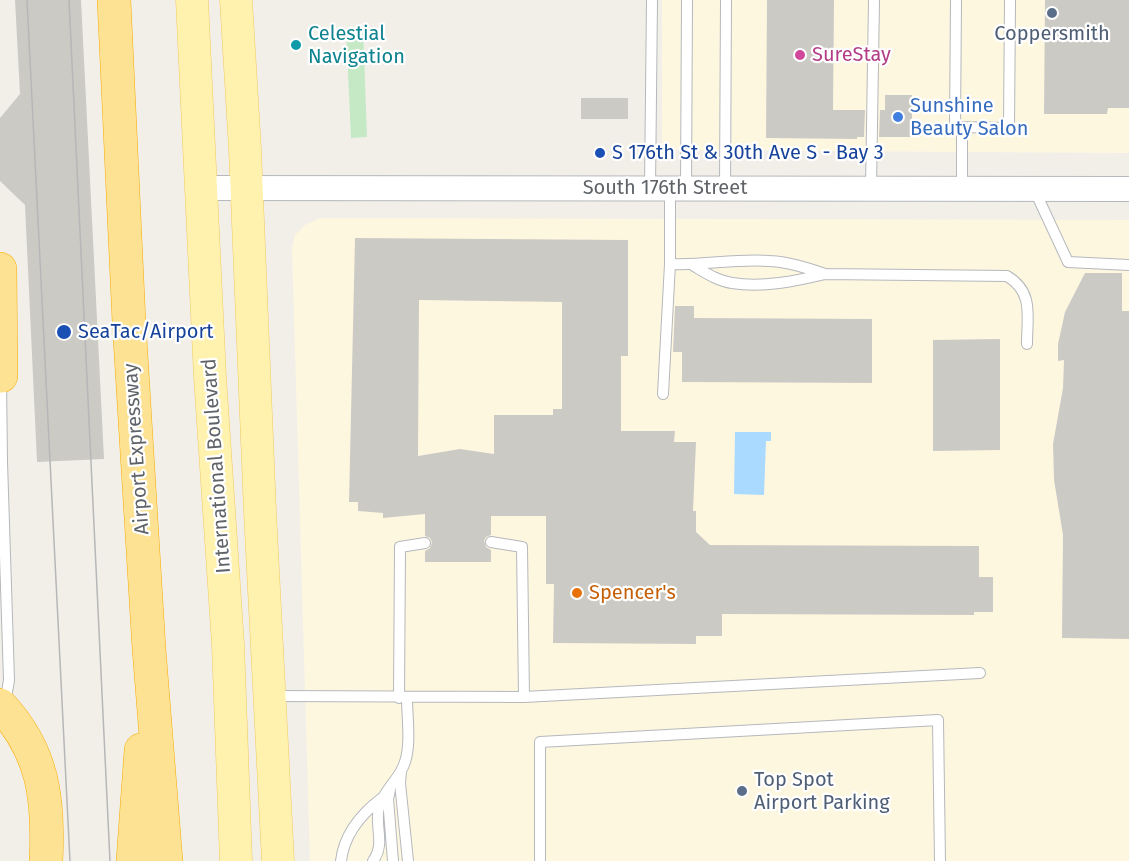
<!DOCTYPE html>
<style>
body{margin:0}
canvas{display:block;background:#f1efe8}
</style>
<canvas width="1129" height="861"></canvas>
<script>
const ctx = document.querySelector('canvas').getContext('2d');
ctx.lineJoin = 'round';
function fill(path, color) { ctx.fillStyle = color; ctx.fill(path, 'evenodd'); }
function trace(path, color, width, dash) { ctx.strokeStyle = color; ctx.lineWidth = width; ctx.lineCap = dash ? 'butt' : 'round'; ctx.setLineDash(dash || []); ctx.stroke(path); }
function label(font, color, halo, rows, align = 'center') {
  ctx.font = font + ' "Fira Sans",sans-serif'; ctx.lineWidth = 4.5; ctx.setLineDash([]); ctx.textBaseline = 'middle'; ctx.strokeStyle = halo; ctx.fillStyle = color; for (const [text, x, y, turn = 0] of rows) {
    ctx.save(); ctx.translate(x, y); ctx.rotate((+turn || 0) * Math.PI / 180); ctx.textAlign = isNaN(turn) ? turn : align; if (halo) ctx.strokeText(text, 0, 0); ctx.fillText(text, 0, 0); ctx.restore();
  }
}
const commercial = new Path2D(`
 M 662,0 L 1129,0 L 1129,153 L 662,150 Z
 M 320,218 L 1129,220 L 1129,861 L 310,861 L 292,248 L 295,235 L 305,225 Z`);
const green = new Path2D(`
 M 346,28 L 363,28 L 367,137 L 351,138 Z`);
const water = new Path2D(`
 M 735,432 L 771,432 L 771,441 L 766,441 L 764,495 L 734,494 Z`);
const building = new Path2D(`
 M 15,0 L 81,0 L 104,459 L 37,462 L 25,205 L 0,181 L 0,118 L 20,94 Z
 M 767,0 L 834,0 L 833,110 L 865,110 L 864,137 L 857,137 L 857,139 L 766,138 Z
 M 1045,0 L 1129,0 L 1129,108 L 1108,108 L 1107,114 L 1044,114 Z
 M 885,95 L 912,95 L 912,137 L 879,137 L 880,110 L 885,110 Z
 M 581,98 L 628,98 L 628,119 L 581,119 Z
 M 355,238 L 628,240 L 628,356 L 621,356 L 621,431 L 675,431 L 674,442 L 696,442 L 693,511 L 696,511 L 696,532 L 710,545 L 979,546 L 979,577 L 993,577 L 993,612 L 974,612 L 974,615 L 722,614 L 722,636 L 696,636 L 696,644 L 553,643 L 554,584 L 546,584 L 546,516 L 491,516 L 491,535 L 486,537 L 484,541 L 486,547 L 491,550 L 491,562 L 425,562 L 425,551 L 430,548 L 432,542 L 430,538 L 425,536 L 425,514 L 383,518 L 383,513 L 358,511 L 358,502 L 349,502 ZM 419,300 L 562,302 L 562,409 L 553,409 L 553,415 L 494,415 L 494,454 L 460,449 L 418,456 Z
 M 1085,273 L 1122,273 L 1122,311 L 1129,311 L 1129,639 L 1062,638 L 1063,535 L 1054,480 L 1053,444 L 1063,388 L 1064,360 L 1058,361 L 1058,344 L 1065,312 Z
 M 675,306 L 694,306 L 694,318 L 872,319 L 872,383 L 682,382 L 682,352 L 673,352 Z
 M 1000,339 L 1000,450 L 933,451 L 933,340 Z`);
const service = new Path2D(`
 M 956,0 L 955,127 L 1009,128 L 1010,0
 M 650,188 L 652,0
 M 686,188 L 687,0
 M 725,188 L 726,0
 M 871,188 L 874,0
 M 962,189 L 962,127
 M 1034,189 L 1068,262 L 1129,265
 M 670,264 C 703,266 736,258 770,261 C 789,262 807,268 825,274
 M 694,266 C 706,273 718,281 732,283 C 763,288 796,281 825,274 L 1007,276 C 1034,292 1027,316 1027,344
 M 663,394 L 670,264 L 670,188
 M 491,542 L 522,547 L 524,697
 M 272,696 L 524,697 L 980,673
 M 399,698 L 400,547 L 425,543
 M 0,699 L 7,692 L 9,680 L 2,462 L 1,379
 M 401,772 L 400,783 L 408,861
 M 390,790 L 388,799 L 393,861
 M 341,861 C 344,834 361,814 382,798
 M 373,861 C 386,843 374,826 379,807 C 383,792 397,781 403,767 C 412,748 407,719 407,698
 M 540,861 L 540,742 L 938,720 L 940,861`);
const tertiary = new Path2D(`
 M 202,188 L 1129,189`);
const primary = new Path2D(`
 M 192,0 L 210,377 L 228,644 L 236,861
 M 236,0 L 245,149 L 260,512 L 278,861`);
const motorway = new Path2D(`
 M 114,0 L 129,322 L 149,649 L 166,861
 M 0,269 L 1,376
 M 0,705 C 44,752 49,800 46,861
 M 133,861 L 141,750`);
const tram = new Path2D(`
 M 27,0 L 70,861
 M 69,0 L 110,861`);
const markers = [
 [1052,13,6,"#5c6f8a"],
 [296,45,6,"#0f9aa8"],
 [800,55,6,"#d1479c"],
 [898,117,6,"#3f7fe0"],
 [600,153,6,"#1a4fb4"],
 [64,332,8,"#1a4fb4"],
 [577,593,6,"#e8710a"],
 [742,791,6,"#5c6f8a"]
];
const cultureNames = [
 ["Celestial",308,34],
 ["Navigation",308,57]
];
const serviceNames = [
 ["Coppersmith",1052,34],
 ["Top Spot",754,780,"left"],
 ["Airport Parking",754,803,"left"]
];
const hotelNames = [
 ["SureStay",812,55]
];
const shopNames = [
 ["Sunshine",910,106],
 ["Beauty Salon",910,129]
];
const transitNames = [
 ["S 176th St & 30th Ave S - Bay 3",612,153],
 ["SeaTac/Airport",78,332]
];
const streetNames = [
 ["South 176th Street",665,188],
 ["Airport Expressway",137,449,-94],
 ["International Boulevard",217,466,-94]
];
const foodNames = [
 ["Spencer's",589,593]
];
fill(commercial, '#fef7e0');
fill(green, '#c5e8c5');
fill(water, '#aadaff');
fill(building, '#cccac5');
trace(service, '#b5b8bc', 12);
trace(tertiary, '#b5b8bc', 26);
trace(primary, '#f2c960', 33);
trace(motorway, '#f9ab00', 34);
trace(service, '#fff', 10);
trace(tertiary, '#fff', 24);
trace(primary, '#fff2af', 32);
trace(motorway, '#fde293', 33);
trace(tram, '#b6b7b8', 1.5);
for (const [x, y, r, color] of markers) { const dot = new Path2D(); dot.arc(x, y, r, 0, 2 * Math.PI); ctx.fillStyle = color; ctx.fill(dot); trace(dot, '#fff', 2); }
label('20px', '#0d838f', '#fff', cultureNames, 'left');
label('20px', '#4e5e75', '#fff', serviceNames);
label('20px', '#b23c85', '#fff', hotelNames, 'left');
label('20px', '#366cbe', '#fff', shopNames, 'left');
label('20px', '#164399', '#fff', transitNames, 'left');
label('20px', '#5f6368', '#fff', streetNames);
label('20px', '#c56008', '#fff', foodNames, 'left');
</script>
